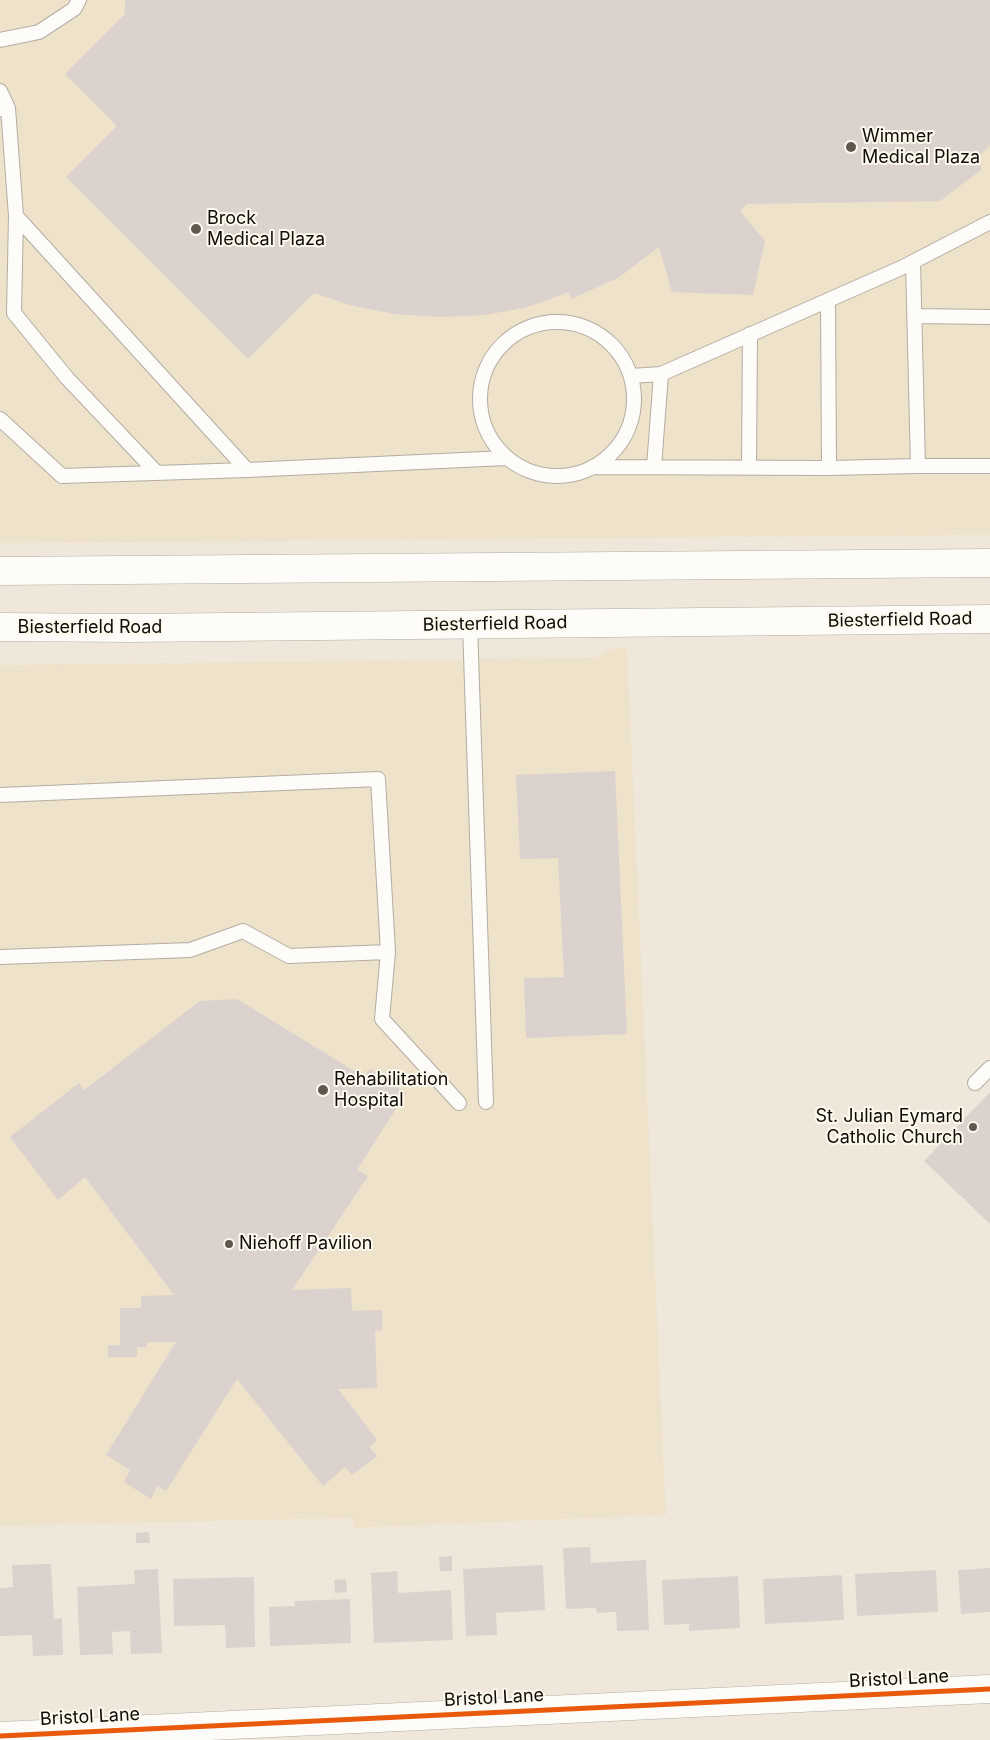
<!DOCTYPE html>
<style>
body{margin:0}
canvas{display:block;background:#efe8da}
</style>
<canvas width="990" height="1740"></canvas>
<script>
const ctx = document.querySelector('canvas').getContext('2d');
ctx.lineJoin = 'round';
function fill(path, color) { ctx.fillStyle = color; ctx.fill(path, 'evenodd'); }
function trace(path, color, width, dash) { ctx.strokeStyle = color; ctx.lineWidth = width; ctx.lineCap = dash ? 'butt' : 'round'; ctx.setLineDash(dash || []); ctx.stroke(path); }
function label(font, color, halo, rows, align = 'center') {
  ctx.font = font + ' Inter,sans-serif'; ctx.lineWidth = 4; ctx.setLineDash([]); ctx.textBaseline = 'middle'; ctx.strokeStyle = halo; ctx.fillStyle = color; for (const [text, x, y, turn = 0] of rows) {
    ctx.save(); ctx.translate(x, y); ctx.rotate((+turn || 0) * Math.PI / 180); ctx.textAlign = isNaN(turn) ? turn : align; if (halo) ctx.strokeText(text, 0, 0); ctx.fillText(text, 0, 0); ctx.restore();
  }
}
const built = new Path2D(`
 M 0,0 L 990,0 L 990,535 L 0,543 Z
 M 627,647 L 666,1515 L 354,1528 L 353,1518 L 0,1526 L 0,665 L 596,658 L 612,649 Z`);
const building = new Path2D(`
 M 125,0 L 990,0 L 990,145 L 981,154 L 981,170 L 940,201 L 747,204 L 740,211 L 765,241 L 753,295 L 672,292 L 659,247 L 618,278 L 571,299 L 569,292 L 528,307 L 485,315 L 439,317 L 394,314 L 350,305 L 314,293 L 248,359 L 66,177 L 117,126 L 65,74 L 125,14 Z
 M 615,771 L 627,1034 L 526,1038 L 524,978 L 564,977 L 558,858 L 520,859 L 516,775 Z
 M 237,999 L 364,1077 L 370,1069 L 406,1093 L 357,1170 L 368,1176 L 292,1290 L 351,1288 L 352,1311 L 382,1310 L 382,1330 L 375,1331 L 377,1388 L 338,1389 L 377,1440 L 369,1447 L 377,1456 L 352,1475 L 345,1467 L 323,1486 L 237,1379 L 166,1491 L 157,1486 L 151,1499 L 124,1482 L 130,1470 L 106,1455 L 176,1342 L 147,1342 L 147,1347 L 137,1347 L 137,1357 L 108,1357 L 108,1345 L 120,1345 L 120,1308 L 141,1308 L 141,1296 L 174,1295 L 85,1177 L 58,1200 L 10,1137 L 79,1083 L 84,1090 L 200,1001 Z
 M 990,1092 L 990,1224 L 924,1161 Z
 M 149,1532 L 150,1543 L 136,1543 L 136,1533 Z
 M 590,1547 L 591,1563 L 646,1560 L 649,1630 L 617,1631 L 616,1612 L 597,1613 L 596,1608 L 566,1609 L 563,1548 Z
 M 452,1556 L 452,1571 L 440,1571 L 439,1557 Z
 M 51,1564 L 54,1619 L 62,1618 L 63,1655 L 33,1656 L 32,1635 L 0,1636 L 0,1588 L 13,1587 L 12,1565 Z
 M 543,1565 L 545,1610 L 496,1613 L 497,1635 L 466,1636 L 463,1569 Z
 M 990,1568 L 990,1612 L 961,1614 L 958,1570 Z
 M 158,1569 L 162,1653 L 131,1654 L 130,1631 L 112,1632 L 113,1654 L 80,1655 L 77,1587 L 135,1584 L 134,1570 Z
 M 936,1570 L 938,1612 L 857,1616 L 855,1574 Z
 M 397,1571 L 398,1593 L 451,1590 L 453,1640 L 374,1643 L 371,1573 Z
 M 842,1575 L 844,1620 L 765,1624 L 763,1579 Z
 M 738,1576 L 740,1628 L 689,1631 L 689,1624 L 664,1625 L 662,1580 Z
 M 254,1577 L 255,1647 L 226,1648 L 225,1625 L 174,1626 L 173,1579 Z
 M 346,1579 L 347,1592 L 335,1593 L 334,1580 Z
 M 350,1599 L 351,1643 L 270,1646 L 269,1607 L 295,1606 L 294,1601 Z`);
const service = new Path2D(`
 M 0,40 L 39,32 L 74,9 L 79,0
 M 0,91 L 8,108 L 0,109
 M 8,108 L 16,216 L 14,313 L 67,378 L 156,472
 M 16,216 L 247,470
 M 913,262 L 918,466 L 990,466
 M 828,300 L 829,468 L 918,466
 M 914,316 L 990,317
 M480 399a77 77 0 1 1 154 0a77 77 0 1 1-154 0Z
 M 631,376 L 661,374 L 901,268 L 990,222
 M 0,419 L 62,476 L 247,470 L 506,458
 M 593,467 L 829,468
 M 654,467 L 661,374
 M 749,468 L 750,334
 M 470,625 L 486,1102
 M 0,795 L 378,779 L 388,952 L 289,956 L 243,931 L 190,950 L 0,957
 M 388,952 L 382,1019 L 459,1103
 M 975,1083 L 990,1068`);
const minor = new Path2D(`
 M 0,1736 L 990,1689`);
const secondary = new Path2D(`
 M 0,571 L 990,563
 M 0,627 L 131,628 L 990,619`);
const cycleway = new Path2D(`
 M 0,1736 L 990,1689`);
const markers = [
 [851,147,6,"#5e584f"],
 [196,229,6,"#5e584f"],
 [323,1090,6,"#5e584f"],
 [973,1127,5,"#5e584f"],
 [229,1244,5,"#5e584f"]
];
const poiNames = [
 ["Wimmer",862,137],
 ["Medical Plaza",862,158],
 ["Brock",207,219],
 ["Medical Plaza",207,240],
 ["Rehabilitation",334,1080],
 ["Hospital",334,1101],
 ["St. Julian Eymard",963,1117,"right"],
 ["Catholic Church",963,1138,"right"],
 ["Niehoff Pavilion",239,1244]
];
const streetNames = [
 ["Biesterfield Road",900,620,-1],
 ["Biesterfield Road",495,624,-1],
 ["Biesterfield Road",90,628],
 ["Bristol Lane",899,1679,-3],
 ["Bristol Lane",494,1698,-3],
 ["Bristol Lane",90,1717,-3]
];
fill(built, '#eee2ca');
fill(building, '#dbd2ce');
trace(service, '#b2ada2', 16);
trace(minor, '#b2ada2', 29);
trace(secondary, '#b2ada2', 29);
trace(service, '#fdfcf9', 14);
trace(minor, '#fdfcf9', 28);
trace(secondary, '#fdfcf9', 28);
trace(cycleway, '#e8590c', 5);
for (const [x, y, r, color] of markers) { const dot = new Path2D(); dot.arc(x, y, r, 0, 2 * Math.PI); ctx.fillStyle = color; ctx.fill(dot); trace(dot, '#fef9ee', 2); }
label('18px', '#100b04', '#fef9ee', poiNames, 'left');
label('18px', '#100b04', '#fef9ee', streetNames);
</script>
